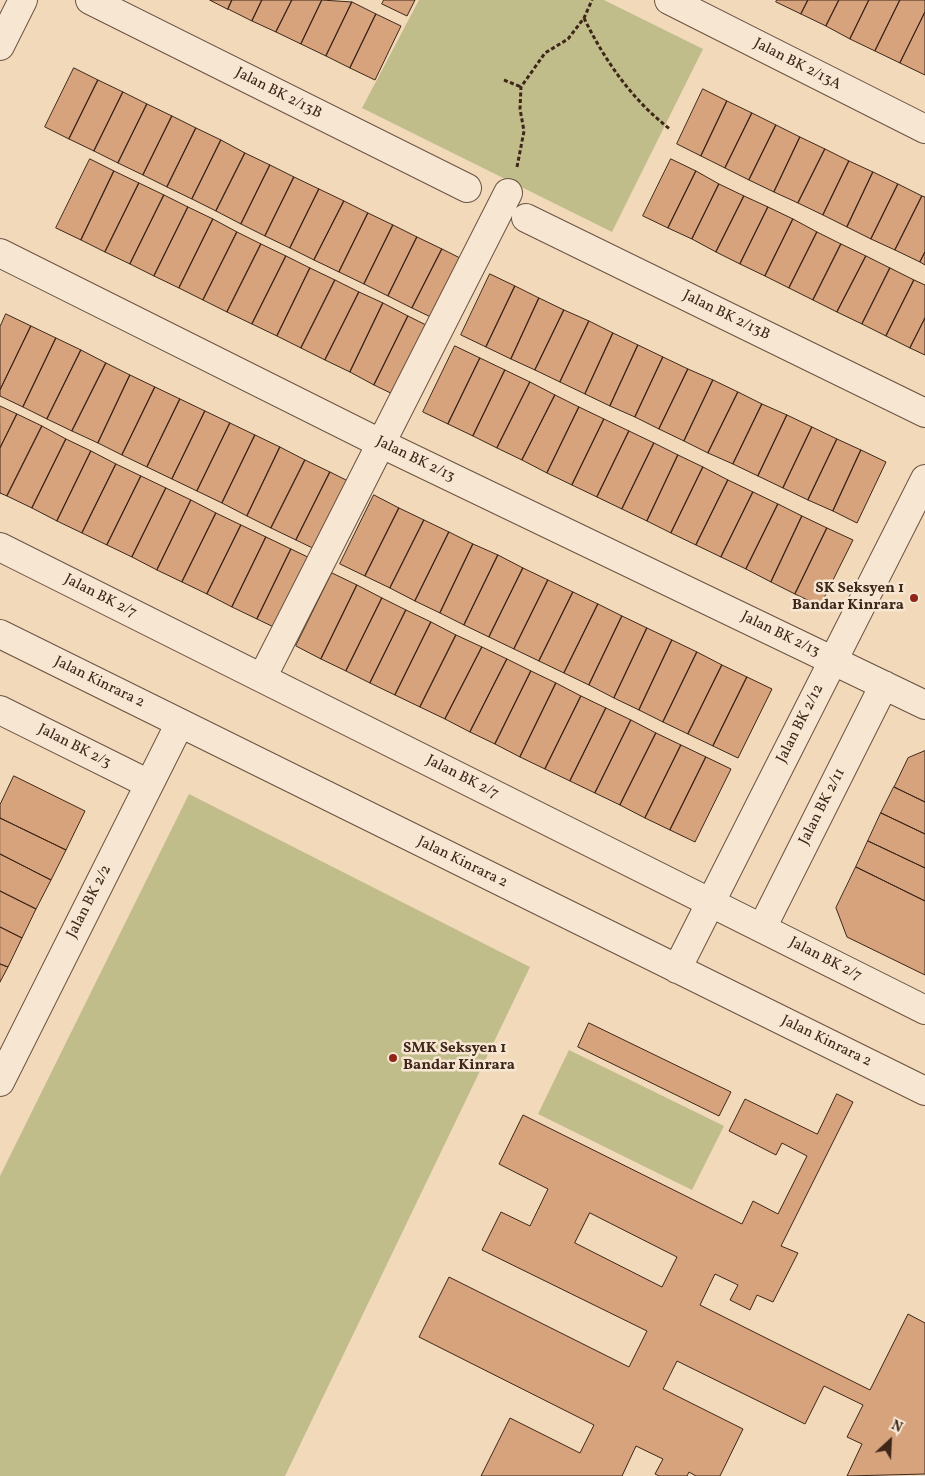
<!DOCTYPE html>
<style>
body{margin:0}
#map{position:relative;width:925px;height:1476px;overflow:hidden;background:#f1d9ba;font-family:Vollkorn,serif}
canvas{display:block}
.north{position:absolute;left:865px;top:1416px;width:50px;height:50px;-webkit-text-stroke:4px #f6e6d2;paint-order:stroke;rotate:25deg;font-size:14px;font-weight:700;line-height:20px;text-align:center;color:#3e2619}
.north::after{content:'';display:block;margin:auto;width:18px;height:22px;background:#3e2619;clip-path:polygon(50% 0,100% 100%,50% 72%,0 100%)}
</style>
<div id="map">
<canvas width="925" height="1476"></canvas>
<div class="north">N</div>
</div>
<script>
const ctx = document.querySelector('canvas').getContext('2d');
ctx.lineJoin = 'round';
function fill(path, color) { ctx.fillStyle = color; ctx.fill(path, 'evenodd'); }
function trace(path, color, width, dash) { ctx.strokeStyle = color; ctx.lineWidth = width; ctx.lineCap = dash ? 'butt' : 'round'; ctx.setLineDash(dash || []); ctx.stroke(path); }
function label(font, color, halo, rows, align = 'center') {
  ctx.font = font + ' Vollkorn,serif'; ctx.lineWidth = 5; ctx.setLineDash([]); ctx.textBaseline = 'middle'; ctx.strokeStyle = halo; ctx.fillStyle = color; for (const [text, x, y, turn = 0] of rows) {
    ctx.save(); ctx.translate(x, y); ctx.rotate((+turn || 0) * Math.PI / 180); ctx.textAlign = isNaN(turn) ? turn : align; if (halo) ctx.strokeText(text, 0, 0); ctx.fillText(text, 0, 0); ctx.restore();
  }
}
const green = new Path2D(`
 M 419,0 L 604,0 L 703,49 L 612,232 L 362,108 Z
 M 189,794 L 530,967 L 285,1476 L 0,1476 L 0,1176 Z
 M 569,1050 L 724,1126 L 692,1190 L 538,1114 Z`);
const building = new Path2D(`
 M 210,0 L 232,0 L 228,9 Z
 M 232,0 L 262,0 L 252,21 L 228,9 Z
 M 262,0 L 292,0 L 276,32 L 252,21 Z
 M 292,0 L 322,0 L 301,44 L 276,32 Z
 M 322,0 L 352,2 L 326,56 L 301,44 Z
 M 384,0 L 415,0 L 407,16 L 382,4 Z
 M 777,0 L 808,0 L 801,14 L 776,2 Z
 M 808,0 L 839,0 L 826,26 L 801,14 Z
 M 839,0 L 869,0 L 850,39 L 826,26 Z
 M 869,0 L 900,0 L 875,51 L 850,39 Z
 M 900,0 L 925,0 L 925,12 L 900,63 L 875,51 Z
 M 352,2 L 376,14 L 350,68 L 326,56 Z
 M 925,12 L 925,75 L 900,63 Z
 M 376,14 L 401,26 L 375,80 L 350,68 Z
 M 74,68 L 98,80 L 69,139 L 45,127 Z
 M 98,80 L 123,92 L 94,151 L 69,139 Z
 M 703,89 L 727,101 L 701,156 L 677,144 Z
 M 123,92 L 147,104 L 118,163 L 94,151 Z
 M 727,101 L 752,113 L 725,168 L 701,156 Z
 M 147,104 L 172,116 L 143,175 L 118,163 Z
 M 752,113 L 776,125 L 749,180 L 725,168 Z
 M 172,116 L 196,128 L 167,187 L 143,175 Z
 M 776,125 L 800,137 L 774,192 L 749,180 Z
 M 196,128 L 221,140 L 192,199 L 167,187 Z
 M 800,137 L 825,149 L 798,203 L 774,192 Z
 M 221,140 L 245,153 L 216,211 L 192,199 Z
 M 825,149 L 849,161 L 823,215 L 798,203 Z
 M 245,153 L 270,165 L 241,224 L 216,211 Z
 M 90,159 L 114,171 L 81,240 L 56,228 Z
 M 671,159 L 696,171 L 668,228 L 643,216 Z
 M 849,161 L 873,172 L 847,227 L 823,215 Z
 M 270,165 L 294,177 L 265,236 L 241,224 Z
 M 114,171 L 139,183 L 105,252 L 81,240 Z
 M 696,171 L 719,184 L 692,239 L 668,228 Z
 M 873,172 L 898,184 L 871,239 L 847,227 Z
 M 294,177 L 319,189 L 290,248 L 265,236 Z
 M 139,183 L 164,195 L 130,264 L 105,252 Z
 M 719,184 L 744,196 L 716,252 L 692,239 Z
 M 898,184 L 922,196 L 895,250 L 871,239 Z
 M 319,189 L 344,201 L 314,260 L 290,248 Z
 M 164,195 L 188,207 L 154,276 L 130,264 Z
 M 744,196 L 768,207 L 740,264 L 716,252 Z
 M 922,196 L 925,197 L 925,252 L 920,262 L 895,250 Z
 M 344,201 L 368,213 L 339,272 L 314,260 Z
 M 188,207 L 213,219 L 179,288 L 154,276 Z
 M 768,207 L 793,219 L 765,276 L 740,264 Z
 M 368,213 L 393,225 L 364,284 L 339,272 Z
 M 213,219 L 237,232 L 203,300 L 179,288 Z
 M 793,219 L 817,232 L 789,288 L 765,276 Z
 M 393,225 L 417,237 L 388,296 L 364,284 Z
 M 237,232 L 261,244 L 227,312 L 203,300 Z
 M 817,232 L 841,244 L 813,300 L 789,288 Z
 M 417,237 L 442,249 L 412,308 L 388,296 Z
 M 261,244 L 286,256 L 252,324 L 227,312 Z
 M 841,244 L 866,256 L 837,312 L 813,300 Z
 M 442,249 L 466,261 L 437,320 L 412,308 Z
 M 925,252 L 925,265 L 920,262 Z
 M 286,256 L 310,268 L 277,336 L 252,324 Z
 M 866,256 L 890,268 L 862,324 L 837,312 Z
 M 310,268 L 335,280 L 301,348 L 277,336 Z
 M 890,268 L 914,280 L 886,336 L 862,324 Z
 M 490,274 L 515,286 L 486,347 L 461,335 Z
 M 335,280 L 359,292 L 325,360 L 301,348 Z
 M 914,280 L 925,285 L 925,318 L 910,348 L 886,336 Z
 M 515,286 L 539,298 L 511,359 L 486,347 Z
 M 359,292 L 383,303 L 350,372 L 325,360 Z
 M 539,298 L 564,310 L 535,370 L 511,359 Z
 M 383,303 L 408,316 L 374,385 L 350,372 Z
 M 564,310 L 589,321 L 560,382 L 535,370 Z
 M 6,314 L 31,326 L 0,390 L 0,327 Z
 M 408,316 L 432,328 L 399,397 L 374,385 Z
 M 925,318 L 925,355 L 910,348 Z
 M 589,321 L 613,333 L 585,394 L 560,382 Z
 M 31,326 L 56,338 L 23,407 L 0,396 L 0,390 Z
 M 613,333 L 638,345 L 610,406 L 585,394 Z
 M 56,338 L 81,350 L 47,419 L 23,407 Z
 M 638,345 L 663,357 L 635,417 L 610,406 Z
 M 455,346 L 480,358 L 448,424 L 423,412 Z
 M 81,350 L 106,363 L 72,431 L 47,419 Z
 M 663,357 L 688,369 L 659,429 L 635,417 Z
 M 480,358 L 505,370 L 473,436 L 448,424 Z
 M 106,363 L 130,375 L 98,443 L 72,431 Z
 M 688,369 L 713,380 L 684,441 L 659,429 Z
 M 505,370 L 530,382 L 497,448 L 473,436 Z
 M 130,375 L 155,387 L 122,455 L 98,443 Z
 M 713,380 L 738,392 L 708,453 L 684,441 Z
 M 530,382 L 555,395 L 522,460 L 497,448 Z
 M 155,387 L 180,399 L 147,467 L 122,455 Z
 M 738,392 L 762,404 L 733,464 L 708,453 Z
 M 555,395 L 579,407 L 547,473 L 522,460 Z
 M 180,399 L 205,411 L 172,479 L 147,467 Z
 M 762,404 L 787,415 L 758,476 L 733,464 Z
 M 0,406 L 17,414 L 0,448 Z
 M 579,407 L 604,419 L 572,485 L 547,473 Z
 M 205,411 L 230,423 L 197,491 L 172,479 Z
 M 17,414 L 42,426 L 7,496 L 0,493 L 0,448 Z
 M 787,415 L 812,427 L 783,488 L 758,476 Z
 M 604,419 L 629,431 L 597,497 L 572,485 Z
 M 230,423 L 255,435 L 222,503 L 197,491 Z
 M 42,426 L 66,439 L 32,508 L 7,496 Z
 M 812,427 L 837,439 L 808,500 L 783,488 Z
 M 629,431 L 654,443 L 622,509 L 597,497 Z
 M 255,435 L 280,447 L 247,516 L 222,503 Z
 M 66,439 L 91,451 L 57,521 L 32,508 Z
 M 837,439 L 861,450 L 833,511 L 808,500 Z
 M 654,443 L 678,455 L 647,521 L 622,509 Z
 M 280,447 L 305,460 L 271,528 L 247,516 Z
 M 861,450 L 886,462 L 857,523 L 833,511 Z
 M 91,451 L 116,464 L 82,533 L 57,521 Z
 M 678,455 L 703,467 L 671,533 L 647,521 Z
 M 305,460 L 330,472 L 296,540 L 271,528 Z
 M 116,464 L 141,476 L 107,545 L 82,533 Z
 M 703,467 L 728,480 L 696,545 L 671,533 Z
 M 330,472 L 354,484 L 321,552 L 296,540 Z
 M 141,476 L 166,488 L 132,557 L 107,545 Z
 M 728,480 L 753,492 L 721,557 L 696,545 Z
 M 166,488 L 191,500 L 157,570 L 132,557 Z
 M 753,492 L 778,504 L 746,569 L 721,557 Z
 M 374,495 L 399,508 L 365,576 L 340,564 Z
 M 191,500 L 216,513 L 182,582 L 157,570 Z
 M 778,504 L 802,516 L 771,582 L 746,569 Z
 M 399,508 L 424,520 L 390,588 L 365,576 Z
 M 216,513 L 241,525 L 207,594 L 182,582 Z
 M 802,516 L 827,528 L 795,594 L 771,582 Z
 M 424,520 L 449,532 L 415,601 L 390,588 Z
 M 241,525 L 266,537 L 232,607 L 207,594 Z
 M 827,528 L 853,540 L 820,606 L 795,594 Z
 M 449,532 L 473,544 L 440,613 L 415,601 Z
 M 266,537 L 291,549 L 257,619 L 232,607 Z
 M 473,544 L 498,555 L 464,625 L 440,613 Z
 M 291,549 L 316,561 L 282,631 L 257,619 Z
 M 498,555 L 523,568 L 489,637 L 464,625 Z
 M 523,568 L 548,580 L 514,649 L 489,637 Z
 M 332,573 L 357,585 L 321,659 L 296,646 Z
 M 548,580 L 573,592 L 539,661 L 514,649 Z
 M 357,585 L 382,598 L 346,671 L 321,659 Z
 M 573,592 L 598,604 L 564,673 L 539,661 Z
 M 382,598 L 406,610 L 370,683 L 346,671 Z
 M 598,604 L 622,616 L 589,685 L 564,673 Z
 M 406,610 L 431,622 L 395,695 L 370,683 Z
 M 622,616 L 647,628 L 614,698 L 589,685 Z
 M 431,622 L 456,635 L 420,707 L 395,695 Z
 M 647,628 L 672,640 L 639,710 L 614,698 Z
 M 456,635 L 482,647 L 445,719 L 420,707 Z
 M 672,640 L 697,652 L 663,722 L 639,710 Z
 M 482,647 L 507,659 L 470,732 L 445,719 Z
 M 697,652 L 722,665 L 688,734 L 663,722 Z
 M 507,659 L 531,671 L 495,744 L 470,732 Z
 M 722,665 L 747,677 L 713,746 L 688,734 Z
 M 531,671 L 556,683 L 520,757 L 495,744 Z
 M 747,677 L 772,689 L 738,758 L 713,746 Z
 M 556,683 L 581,696 L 545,769 L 520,757 Z
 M 581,696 L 606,708 L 570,781 L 545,769 Z
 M 606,708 L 631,720 L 595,793 L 570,781 Z
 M 631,720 L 656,733 L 620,805 L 595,793 Z
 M 656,733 L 681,745 L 645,818 L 620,805 Z
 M 681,745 L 706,757 L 670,830 L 645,818 Z
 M 925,751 L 925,802 L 894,787 L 908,758 Z
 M 706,757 L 731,769 L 695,842 L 670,830 Z
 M 14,776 L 85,811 L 66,850 L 0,818 L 0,805 Z
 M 894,787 L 925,802 L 925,834 L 881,813 Z
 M 881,813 L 925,834 L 925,868 L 868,841 Z
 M 0,818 L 66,850 L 51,880 L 0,854 Z
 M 868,841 L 925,868 L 925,901 L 856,867 Z
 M 0,854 L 51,880 L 36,909 L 0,891 Z
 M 856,867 L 925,901 L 925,975 L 847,937 L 836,908 Z
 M 0,891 L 36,909 L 22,938 L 0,927 Z
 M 0,927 L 22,938 L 8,967 L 0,964 Z
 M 0,964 L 8,967 L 0,982 Z
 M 589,1023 L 731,1092 L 719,1116 L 578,1047 Z
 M 837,1094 L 853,1102 L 781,1246 L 798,1253 L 773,1302 L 757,1295 L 750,1310 L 730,1300 L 738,1285 L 715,1274 L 700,1305 L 870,1390 L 908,1314 L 925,1323 L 925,1474 L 847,1476 L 862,1444 L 847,1437 L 863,1405 L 824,1386 L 805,1424 L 677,1361 L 663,1389 L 743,1429 L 720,1476 L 696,1476 L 689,1472 L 687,1476 L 659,1476 L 655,1474 L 663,1459 L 636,1446 L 622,1476 L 481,1476 L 510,1418 L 580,1453 L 594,1425 L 419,1337 L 449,1277 L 629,1367 L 647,1331 L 482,1250 L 501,1212 L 530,1226 L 548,1189 L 499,1164 L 523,1115 L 742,1224 L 753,1201 L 778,1214 L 807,1156 L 782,1143 L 776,1155 L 729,1131 L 745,1099 L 817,1134 ZM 590,1213 L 677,1257 L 662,1287 L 575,1243 Z`);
const path = new Path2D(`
 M 584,18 C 605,61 632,100 671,130
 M 504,80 L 521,87
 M 517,167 L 524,131 L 520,109 L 521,87 L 545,53 L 568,39 L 584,18 L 592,0`);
const minor = new Path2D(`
 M 90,0 L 467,188
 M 669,0 L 925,129
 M 0,46 L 23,0
 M 526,218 L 925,413
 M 0,253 L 380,443 L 925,705
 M 0,547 L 925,1010
 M 0,634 L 925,1091
 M 262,678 L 508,193
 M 0,710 L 149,784
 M 762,928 L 884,685
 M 677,969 L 925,479
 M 0,1082 L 180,723`);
const markers = [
 [914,598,5,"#8f2418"],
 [393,1058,5,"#8f2418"]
];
const streetNames = [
 ["Jalan BK 2/13A",797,65,27],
 ["Jalan BK 2/13B",278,94,27],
 ["Jalan BK 2/13B",726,316,26],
 ["Jalan BK 2/13",415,460,26],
 ["Jalan BK 2/7",100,597,27],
 ["Jalan BK 2/13",780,635,26],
 ["Jalan Kinrara 2",99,683,26],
 ["Jalan BK 2/12",801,724,-63],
 ["Jalan BK 2/3",74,747,27],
 ["Jalan BK 2/7",462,778,27],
 ["Jalan BK 2/11",823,807,-63],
 ["Jalan Kinrara 2",462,863,26],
 ["Jalan BK 2/2",90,902,-63],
 ["Jalan BK 2/7",825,960,27],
 ["Jalan Kinrara 2",826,1042,26]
];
const poiNames = [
 ["SK Seksyen 1",904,589],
 ["Bandar Kinrara",904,606],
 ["SMK Seksyen 1",403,1049,"left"],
 ["Bandar Kinrara",403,1066,"left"]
];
fill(green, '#c1bd8b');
fill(building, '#d7a37d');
trace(building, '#3e2619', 1);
trace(minor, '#6b5341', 30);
trace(path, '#3e2619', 3, [4, 2.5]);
trace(minor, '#f6e6d2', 28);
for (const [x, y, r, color] of markers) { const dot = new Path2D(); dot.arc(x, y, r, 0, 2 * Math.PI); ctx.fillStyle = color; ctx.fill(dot); trace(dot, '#f6e6d2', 2); }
label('15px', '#3e2619', '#f6e6d2', streetNames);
label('bold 15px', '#3e2619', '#f6e6d2', poiNames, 'right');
</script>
